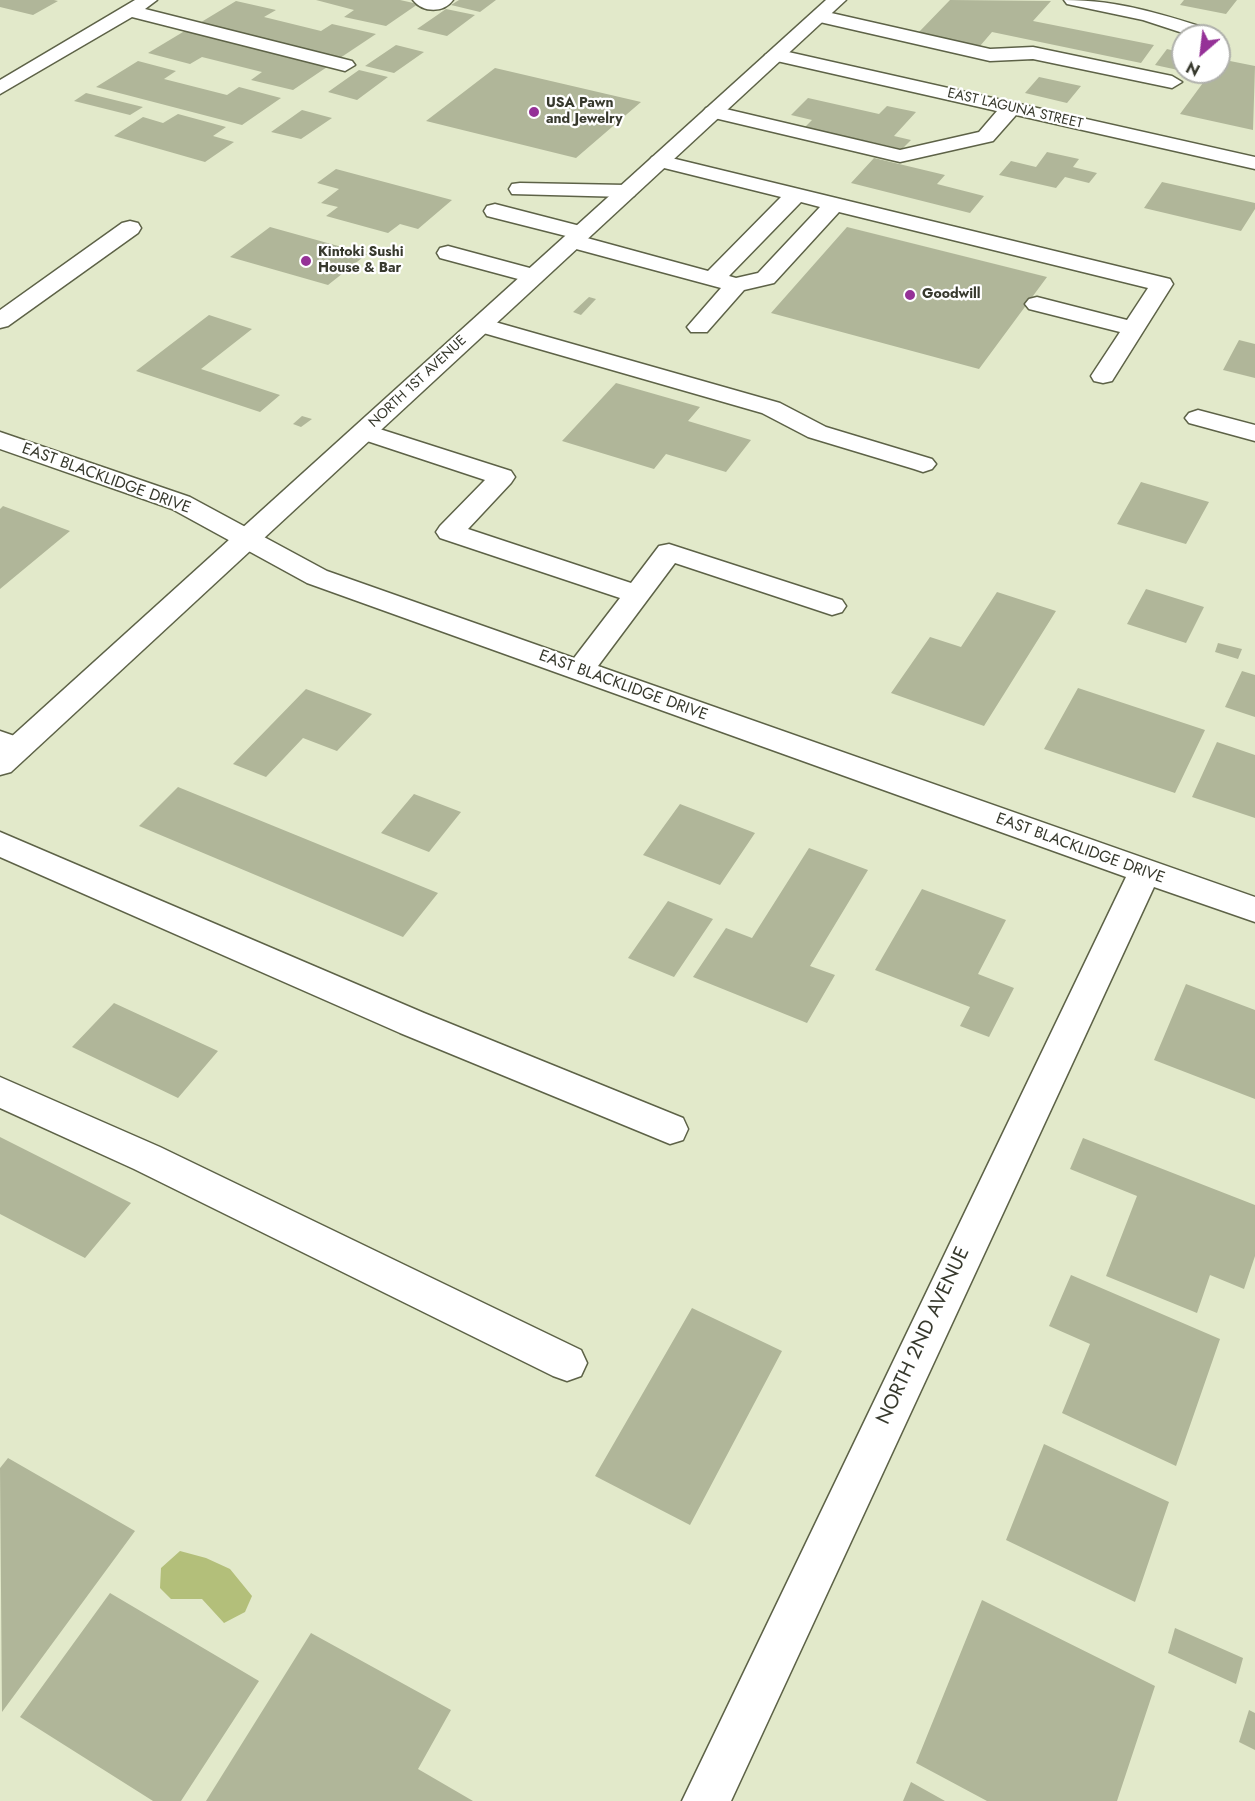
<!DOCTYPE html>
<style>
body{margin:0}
#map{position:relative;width:1255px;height:1801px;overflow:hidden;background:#e2e9ca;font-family:Jost,sans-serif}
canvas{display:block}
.north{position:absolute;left:1171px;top:24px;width:60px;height:60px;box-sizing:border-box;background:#fff;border:2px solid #afb0ab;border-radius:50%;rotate:208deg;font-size:16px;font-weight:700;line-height:24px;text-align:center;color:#37392d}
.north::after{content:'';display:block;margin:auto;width:21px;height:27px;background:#953197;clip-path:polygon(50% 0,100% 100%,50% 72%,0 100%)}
</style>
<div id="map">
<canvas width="1255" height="1801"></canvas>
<div class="north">N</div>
</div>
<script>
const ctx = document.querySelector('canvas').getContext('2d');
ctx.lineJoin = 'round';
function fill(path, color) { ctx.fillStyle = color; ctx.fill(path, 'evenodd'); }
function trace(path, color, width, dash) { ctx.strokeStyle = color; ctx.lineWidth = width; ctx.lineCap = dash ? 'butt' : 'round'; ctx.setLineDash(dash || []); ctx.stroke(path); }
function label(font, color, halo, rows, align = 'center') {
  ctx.font = font + ' Jost,sans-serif'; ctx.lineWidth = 4.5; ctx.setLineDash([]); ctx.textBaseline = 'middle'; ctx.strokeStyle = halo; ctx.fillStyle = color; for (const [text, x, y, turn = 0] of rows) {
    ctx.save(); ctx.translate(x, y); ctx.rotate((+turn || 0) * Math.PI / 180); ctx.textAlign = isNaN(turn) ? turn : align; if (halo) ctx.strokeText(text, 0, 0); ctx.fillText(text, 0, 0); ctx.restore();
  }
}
const water = new Path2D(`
 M 180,1551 L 206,1558 L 230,1569 L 252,1596 L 245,1612 L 224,1623 L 202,1599 L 171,1599 L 160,1588 L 161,1568 Z`);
const building = new Path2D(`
 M 0,0 L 54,0 L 58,1 L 33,15 L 0,7 Z
 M 316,0 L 400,0 L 418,4 L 386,26 L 344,17 L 354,10 Z
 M 459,0 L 496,0 L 480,12 L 451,5 Z
 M 950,0 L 1051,1 L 1033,21 L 1154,45 L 1141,63 L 992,32 L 980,46 L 918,33 Z
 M 1184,0 L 1237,0 L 1226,14 L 1180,5 Z
 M 236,1 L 276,10 L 264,17 L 321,31 L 332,24 L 376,34 L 340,58 L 198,24 Z
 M 446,9 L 475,15 L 447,36 L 417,29 Z
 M 188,29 L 330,65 L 293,90 L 251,80 L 262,72 L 202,57 L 190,64 L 148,53 Z
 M 396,45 L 424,52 L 394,73 L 365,66 Z
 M 1167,49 L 1183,53 L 1183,63 L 1178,70 L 1155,65 Z
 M 1220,59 L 1255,66 L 1253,130 L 1180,114 L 1211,72 L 1219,72 Z
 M 138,61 L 176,71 L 164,79 L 227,95 L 239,87 L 281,98 L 242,125 L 96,87 Z
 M 495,68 L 641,102 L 576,158 L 426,121 Z
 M 359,70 L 388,77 L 357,100 L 328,92 Z
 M 1039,77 L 1081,86 L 1067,103 L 1025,93 Z
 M 86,93 L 143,107 L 130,115 L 74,101 Z
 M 808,98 L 879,114 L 887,106 L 916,112 L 894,136 L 911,140 L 902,149 L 805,127 L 812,120 L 791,115 Z
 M 302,110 L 332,118 L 301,139 L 271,132 Z
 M 178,114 L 226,127 L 213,136 L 234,142 L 205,162 L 114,136 L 143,117 L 163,123 Z
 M 1047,152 L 1079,159 L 1073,167 L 1097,173 L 1089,183 L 1065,177 L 1056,188 L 999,175 L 1011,161 L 1036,167 Z
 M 874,158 L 945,175 L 937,184 L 984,196 L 970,213 L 851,183 Z
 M 336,169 L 452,200 L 418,229 L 400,224 L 388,233 L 326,216 L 338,207 L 321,203 L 339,189 L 317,183 Z
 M 1162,182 L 1255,203 L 1255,209 L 1241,231 L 1144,208 Z
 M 270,227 L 367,254 L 328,285 L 230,257 Z
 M 847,227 L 1047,277 L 979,369 L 771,313 Z
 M 589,297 L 596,299 L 581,315 L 573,312 Z
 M 209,315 L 252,329 L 201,369 L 280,395 L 260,412 L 136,371 Z
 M 1239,340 L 1255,344 L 1255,378 L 1223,370 Z
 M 616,383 L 700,407 L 688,421 L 751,440 L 726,472 L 666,454 L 654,469 L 562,441 Z
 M 302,416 L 312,419 L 301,427 L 293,424 Z
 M 1141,482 L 1209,502 L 1186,544 L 1117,524 Z
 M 3,506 L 70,531 L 0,589 L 0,509 Z
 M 1146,589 L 1204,607 L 1186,643 L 1127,624 Z
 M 997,592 L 1056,611 L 984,726 L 891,693 L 930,637 L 961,647 Z
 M 1218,643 L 1242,649 L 1238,659 L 1215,652 Z
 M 1242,671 L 1255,675 L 1255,717 L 1225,707 Z
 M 1078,688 L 1205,730 L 1175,793 L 1044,749 Z
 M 306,689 L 372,714 L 337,751 L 303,738 L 266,777 L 233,764 Z
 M 1217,742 L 1255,755 L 1255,818 L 1192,797 Z
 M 178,787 L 438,893 L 403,937 L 139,826 Z
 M 414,794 L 461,812 L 429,852 L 381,833 Z
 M 680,804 L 755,833 L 720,885 L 643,855 Z
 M 809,848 L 868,870 L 810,966 L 835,975 L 807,1023 L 693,977 L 726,928 L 752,938 Z
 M 922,889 L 1006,920 L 978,974 L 1014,988 L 989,1037 L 960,1026 L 970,1007 L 875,970 Z
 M 668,901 L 713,919 L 674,977 L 628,958 Z
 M 1186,984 L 1255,1010 L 1255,1099 L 1154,1060 Z
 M 114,1003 L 218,1051 L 178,1098 L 72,1047 Z
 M 0,1137 L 131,1203 L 85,1258 L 0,1214 Z
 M 1083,1138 L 1255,1205 L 1255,1256 L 1244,1289 L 1210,1275 L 1197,1313 L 1106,1276 L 1137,1196 L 1070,1169 Z
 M 1071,1275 L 1220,1339 L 1176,1466 L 1062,1413 L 1090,1344 L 1049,1326 Z
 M 692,1308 L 782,1351 L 690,1525 L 595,1476 Z
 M 1044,1444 L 1169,1502 L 1135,1602 L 1006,1540 Z
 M 8,1458 L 135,1531 L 2,1712 L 0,1468 Z
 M 110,1593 L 259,1681 L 181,1801 L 153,1801 L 20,1717 Z
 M 982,1600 L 1155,1686 L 1117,1801 L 987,1801 L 916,1763 Z
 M 1175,1628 L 1243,1658 L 1236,1684 L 1168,1653 Z
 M 311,1633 L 451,1710 L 418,1769 L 473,1801 L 206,1801 Z
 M 1249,1710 L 1255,1713 L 1255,1750 L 1239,1742 Z
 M 911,1782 L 945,1801 L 903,1801 Z`);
const minor = new Path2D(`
 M 135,0 L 157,0 L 145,9 L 352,61 L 355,65 L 345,71 L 132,17 L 0,94 L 0,80 Z
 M 413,0 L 453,0 C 444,13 423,13 413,0 Z
 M 1064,0 C 1120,0 1165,15 1218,32 L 1220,36 L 1219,38 L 1219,36 L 1192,36 L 1143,20 L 1067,4 Z
 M 818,10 L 990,49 L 1033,47 L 1172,76 L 1182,82 L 1172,88 L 1033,59 L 990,61 L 811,20 L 809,16 Z
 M 775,49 L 1255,157 L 1255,169 L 1016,115 L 993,141 L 900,162 L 706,116 L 703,112 L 706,108 L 713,106 L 900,150 L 979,132 L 997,111 L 768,59 L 765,55 Z
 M 659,155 L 1170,279 L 1173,284 L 1112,381 L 1103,383 L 1094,381 L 1091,376 L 1120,332 L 1029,309 L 1025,304 L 1029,299 L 1037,297 L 1127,320 L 1148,288 L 839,212 L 774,283 L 744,290 L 707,332 L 691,332 L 687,327 L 721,288 L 565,246 L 562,241 L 566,236 L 487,216 L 484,211 L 487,206 L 495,204 L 588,228 L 591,233 L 587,238 L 708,271 L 781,197 L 652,165 L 649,161 L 652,157 ZM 801,202 L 820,207 L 758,273 L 736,278 L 729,276 Z
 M 520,183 L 626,185 L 634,186 L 637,191 L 634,196 L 626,197 L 512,194 L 509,189 L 512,184 Z
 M 130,221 L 138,223 L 141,228 L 138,233 L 8,326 L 0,328 L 0,310 L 122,223 Z
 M 448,246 L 541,271 L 544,276 L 541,281 L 533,283 L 440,258 L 437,253 L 440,248 Z
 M 481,318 L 780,403 L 826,427 L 932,459 L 936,464 L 932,469 L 923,472 L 914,469 L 808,437 L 762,413 L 473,330 L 469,325 L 473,320 Z
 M 1198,410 L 1255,425 L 1255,441 L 1189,423 L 1185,418 L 1189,413 Z
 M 364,424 L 511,471 L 515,477 L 511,483 L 468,529 L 631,583 L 659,546 L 669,544 L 842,600 L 846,606 L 842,612 L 832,615 L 675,563 L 598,666 L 1255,897 L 1255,922 L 1154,887 L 731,1801 L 682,1801 L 1126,877 L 307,583 L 172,509 L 0,449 L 0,432 L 190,497 L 327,571 L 574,658 L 620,598 L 440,538 L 436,532 L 440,526 L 485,480 L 355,437 L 351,432 L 355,427 Z
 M 0,731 L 29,741 L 33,748 L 29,755 L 18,758 L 0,753 Z
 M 0,832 L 424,1013 L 683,1118 L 688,1129 L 683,1140 L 670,1144 L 400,1033 L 0,857 Z
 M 0,1077 L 160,1147 L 581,1350 L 587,1363 L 581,1376 L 567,1381 L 553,1376 L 134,1169 L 0,1108 Z`);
const major = new Path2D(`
 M 826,0 L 846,0 L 11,772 L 0,775 L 0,747 Z`);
const markers = [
 [534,112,6,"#953197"],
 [306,261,6,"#953197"],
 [910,295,6,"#953197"]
];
const farPoinames = [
 ["USA Pawn",546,104],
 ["and Jewelry",546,120],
 ["Kintoki Sushi",318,253],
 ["House & Bar",318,269],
 ["Goodwill",922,295]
];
const farStreetnames = [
 ["EAST LAGUNA STREET",1015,109,13],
 ["NORTH 1ST AVENUE",418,382,-43]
];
const streetNames = [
 ["EAST BLACKLIDGE DRIVE",106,479,20],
 ["EAST BLACKLIDGE DRIVE",623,686,20],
 ["EAST BLACKLIDGE DRIVE",1080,849,20]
];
const nearStreetnames = [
 ["NORTH 2ND AVENUE",924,1336,-65]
];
fill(water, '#b3bf7a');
fill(building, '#b0b699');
trace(minor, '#5d6247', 3);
trace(major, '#5d6247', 3);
fill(minor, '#fff');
fill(major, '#fff');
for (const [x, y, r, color] of markers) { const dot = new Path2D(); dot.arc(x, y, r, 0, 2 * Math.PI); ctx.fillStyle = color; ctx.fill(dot); trace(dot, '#fff', 2); }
label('bold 14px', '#37392d', '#fff', farPoinames, 'left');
label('14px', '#37392d', '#fff', farStreetnames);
label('16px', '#37392d', '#fff', streetNames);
label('20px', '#37392d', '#fff', nearStreetnames);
</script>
